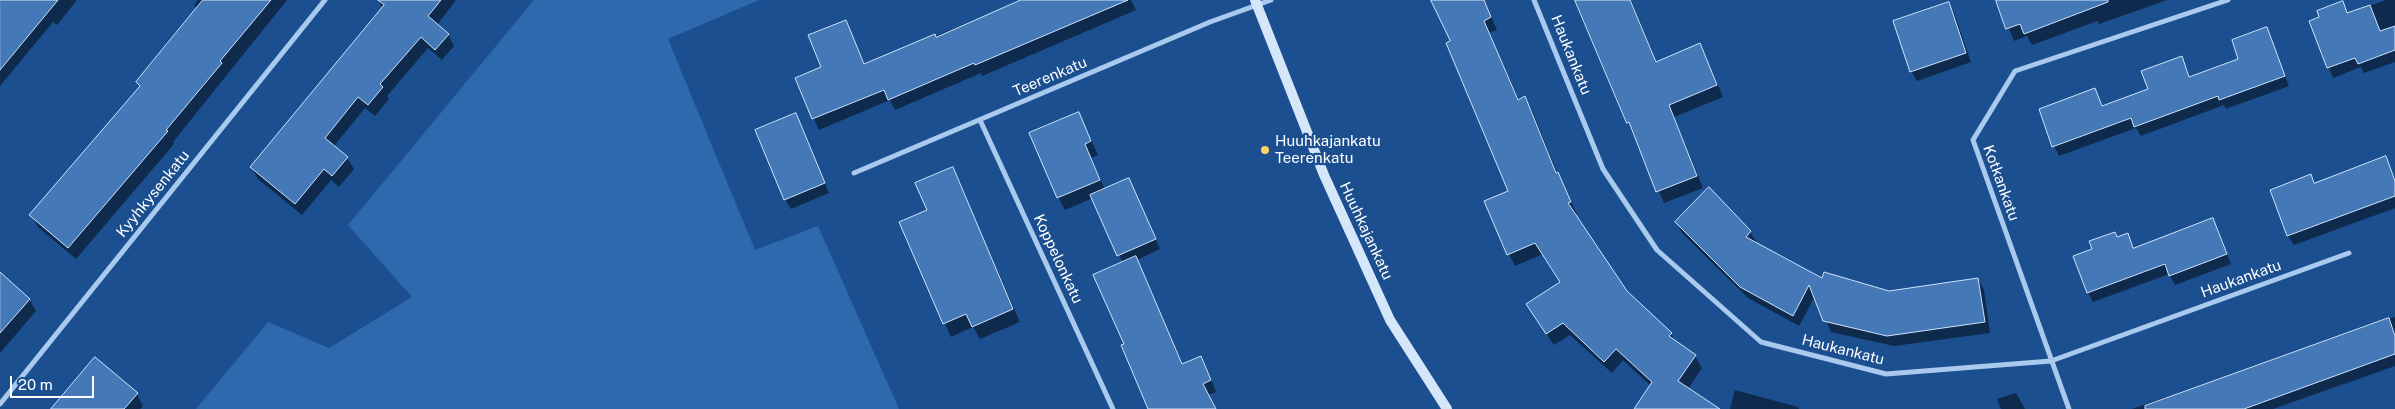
<!DOCTYPE html>
<style>
body{margin:0}
#map{position:relative;width:2395px;height:409px;overflow:hidden;background:#1b4f8f;font-family:"Public Sans",sans-serif}
canvas{display:block}
.scale{position:absolute;left:10px;top:376px;width:84px;height:22px;box-sizing:border-box;border:2px solid #fff;border-top:0;padding-left:6px;font-size:15px;line-height:18px;white-space:nowrap;color:#fff;-webkit-text-stroke:4px #1b4f8f;paint-order:stroke}
</style>
<div id="map">
<canvas width="2395" height="409"></canvas>
<div class="scale">20 m</div>
</div>
<script>
const ctx = document.querySelector('canvas').getContext('2d');
ctx.lineJoin = 'round';
function fill(path, color) { ctx.fillStyle = color; ctx.fill(path, 'evenodd'); }
function trace(path, color, width, dash) { ctx.strokeStyle = color; ctx.lineWidth = width; ctx.lineCap = dash ? 'butt' : 'round'; ctx.setLineDash(dash || []); ctx.stroke(path); }
function label(font, color, halo, rows, align = 'center') {
  ctx.font = font + ' "Public Sans",sans-serif'; ctx.lineWidth = 4.5; ctx.setLineDash([]); ctx.textBaseline = 'middle'; ctx.strokeStyle = halo; ctx.fillStyle = color; for (const [text, x, y, turn = 0] of rows) {
    ctx.save(); ctx.translate(x, y); ctx.rotate((+turn || 0) * Math.PI / 180); ctx.textAlign = isNaN(turn) ? turn : align; if (halo) ctx.strokeText(text, 0, 0); ctx.fillText(text, 0, 0); ctx.restore();
  }
}
const green = new Path2D(`
 M 534,0 L 759,0 L 668,39 L 755,250 L 818,226 L 899,409 L 196,409 L 268,322 L 329,348 L 412,297 L 348,225 Z`);
const shadow = new Path2D(`
 M 1,0 L 77,0 L 57,25 L 53,22 L 0,86 Z
 M 198,0 L 287,0 L 173,142 L 174,144 L 76,259 L 38,227 L 31,215 L 140,88 L 137,82 L 197,9 L 194,5 Z
 M 378,0 L 456,0 L 437,25 L 448,34 L 454,46 L 442,60 L 428,48 L 387,96 L 389,99 L 375,116 L 365,108 L 334,146 L 347,158 L 354,169 L 339,187 L 331,180 L 302,215 L 258,179 L 251,167 L 383,8 Z
 M 1023,0 L 1131,0 L 1136,10 L 982,76 L 981,73 L 895,110 L 890,100 L 819,130 L 796,79 L 823,68 L 845,21 L 865,65 Z
 M 1433,0 L 1484,0 L 1497,30 L 1489,33 L 1519,100 L 1525,98 L 1532,110 L 1558,175 L 1577,214 L 1574,215 L 1626,292 L 1671,334 L 1675,342 L 1695,356 L 1702,368 L 1688,389 L 1718,409 L 1637,409 L 1651,386 L 1623,360 L 1612,373 L 1570,335 L 1554,345 L 1535,317 L 1561,283 L 1543,254 L 1515,266 L 1509,254 L 1509,192 L 1451,42 Z
 M 1576,0 L 1631,0 L 1657,63 L 1700,45 L 1723,97 L 1674,117 L 1703,188 L 1664,203 Z
 M 1997,0 L 2167,0 L 2099,24 L 2097,21 L 2032,45 L 2027,36 L 2014,41 Z
 M 2386,0 L 2395,0 L 2395,62 L 2364,73 L 2361,67 L 2333,78 L 2311,22 L 2321,18 L 2342,3 L 2348,14 Z
 M 1948,3 L 1954,13 L 1971,62 L 1917,81 L 1911,71 Z
 M 2266,28 L 2289,86 L 2226,109 L 2224,105 L 2141,136 L 2136,128 L 2059,156 L 2054,146 L 2095,90 L 2103,107 L 2149,90 L 2181,58 L 2190,78 L 2240,59 Z
 M 1078,113 L 1098,155 L 1091,158 L 1105,190 L 1128,180 L 1134,190 L 1160,249 L 1137,260 L 1183,365 L 1200,358 L 1207,369 L 1216,392 L 1208,395 L 1216,409 L 1150,409 L 1126,344 L 1123,263 L 1093,198 L 1065,210 L 1058,197 Z
 M 795,115 L 829,193 L 791,209 L 785,199 Z
 M 2385,157 L 2395,179 L 2395,208 L 2294,245 L 2288,236 L 2311,176 L 2315,184 Z
 M 952,168 L 1020,322 L 980,339 L 973,327 L 951,337 L 900,223 L 928,211 Z
 M 1709,189 L 1750,232 L 1757,243 L 1822,280 L 1889,292 L 1978,279 L 1984,290 L 1990,333 L 1894,346 L 1831,332 L 1815,296 L 1799,326 L 1748,298 L 1682,233 L 1676,222 Z
 M 2212,219 L 2231,264 L 2175,285 L 2169,274 L 2093,302 L 2088,292 L 2117,239 L 2127,235 L 2134,249 Z
 M 0,274 L 29,299 L 36,311 L 0,353 Z
 M 2395,317 L 2395,366 L 2273,409 L 2132,409 L 2167,397 L 2168,399 Z
 M 1735,390 L 1798,407 L 1799,409 L 1730,409 Z
 M 2016,393 L 2025,409 L 2001,409 L 1997,399 Z
 M 137,394 L 143,406 L 140,409 L 56,409 Z`);
const building = new Path2D(`
 M 0,0 L 58,0 L 0,70 Z
 M 203,0 L 271,0 L 220,61 L 222,63 L 166,130 L 168,131 L 68,248 L 29,215 L 140,86 L 136,82 Z
 M 378,0 L 441,0 L 428,16 L 449,34 L 435,50 L 421,37 L 380,84 L 383,87 L 368,105 L 358,97 L 325,138 L 348,157 L 332,176 L 324,169 L 295,204 L 250,167 L 384,5 Z
 M 1021,0 L 1128,0 L 975,65 L 974,63 L 888,100 L 884,90 L 812,119 L 795,78 L 821,67 L 808,35 L 846,20 L 864,64 L 935,34 L 936,37 Z
 M 1431,0 L 1484,0 L 1491,17 L 1484,21 L 1518,100 L 1525,96 L 1556,173 L 1558,172 L 1571,202 L 1568,203 L 1627,291 L 1672,333 L 1669,336 L 1696,355 L 1678,381 L 1720,409 L 1634,409 L 1652,382 L 1616,349 L 1604,362 L 1563,323 L 1546,334 L 1526,304 L 1560,282 L 1535,243 L 1507,255 L 1484,201 L 1508,191 L 1446,43 L 1450,41 Z
 M 1575,0 L 1630,0 L 1656,62 L 1700,43 L 1717,85 L 1669,105 L 1697,176 L 1656,192 L 1629,122 L 1627,123 Z
 M 1996,0 L 2108,0 L 2108,2 L 2024,34 L 2020,24 L 2006,29 Z
 M 2343,1 L 2347,13 L 2370,5 L 2380,31 L 2395,26 L 2395,50 L 2358,64 L 2355,58 L 2327,68 L 2309,21 L 2319,17 L 2317,11 Z
 M 1949,2 L 1966,53 L 1910,72 L 1893,21 Z
 M 2267,27 L 2285,76 L 2219,100 L 2218,96 L 2134,127 L 2131,118 L 2052,147 L 2039,109 L 2095,88 L 2102,106 L 2148,89 L 2141,71 L 2182,56 L 2189,77 L 2238,59 L 2232,40 Z
 M 1079,112 L 1091,141 L 1085,144 L 1100,180 L 1057,198 L 1029,133 Z
 M 796,113 L 825,183 L 784,200 L 755,130 Z
 M 2386,156 L 2395,181 L 2395,196 L 2287,236 L 2270,190 L 2311,174 L 2314,183 Z
 M 953,167 L 1013,309 L 972,327 L 966,314 L 943,324 L 899,222 L 927,210 L 915,183 Z
 M 1129,178 L 1156,239 L 1117,256 L 1090,195 Z
 M 1709,187 L 1751,231 L 1746,237 L 1822,278 L 1824,272 L 1889,291 L 1978,278 L 1985,322 L 1887,336 L 1823,321 L 1809,285 L 1793,316 L 1740,287 L 1675,222 Z
 M 2213,218 L 2227,254 L 2169,276 L 2165,264 L 2087,293 L 2073,256 L 2092,249 L 2089,241 L 2115,232 L 2117,237 L 2128,233 L 2133,248 Z
 M 1136,256 L 1182,364 L 1201,356 L 1211,380 L 1203,384 L 1216,409 L 1148,409 L 1121,345 L 1124,344 L 1093,275 Z
 M 0,272 L 30,299 L 0,333 Z
 M 2389,318 L 2395,336 L 2395,354 L 2244,409 L 2145,409 L 2145,406 Z
 M 95,357 L 138,393 L 124,409 L 51,409 Z`);
const street = new Path2D(`
 M 1534,0 L 1603,169 L 1657,250 L 1761,342 L 1886,374 L 2051,361 L 2349,253
 M 980,120 L 1113,409
 M 854,173 L 1210,22 L 1271,0
 M 0,404 L 325,0
 M 2069,409 L 1973,140 L 2015,71 L 2228,0`);
const secondary = new Path2D(`
 M 1255,0 L 1324,175 L 1390,320 L 1447,409`);
const markers = [
 [1265,150,5,"#ffd166"]
];
const streetNames = [
 ["Haukankatu",1571,55,68],
 ["Teerenkatu",1050,77,-23],
 ["Kotkankatu",2001,183,70],
 ["Kyyhkysenkatu",153,194,-51],
 ["Huuhkajankatu",1366,231,65],
 ["Koppelonkatu",1058,259,65],
 ["Haukankatu",2241,279,-20],
 ["Haukankatu",1843,350,14]
];
const poiNames = [
 ["Huuhkajankatu",1275,141],
 ["Teerenkatu",1275,158]
];
fill(green, '#2e69ad');
fill(shadow, '#0007');
fill(building, '#4478b7');
trace(building, '#cfe3fa', 1);
trace(street, '#a9c9ee', 5);
trace(secondary, '#d6e6fa', 10);
for (const [x, y, r, color] of markers) { const dot = new Path2D(); dot.arc(x, y, r, 0, 2 * Math.PI); ctx.fillStyle = color; ctx.fill(dot); trace(dot, '#1b4f8f', 2); }
label('15px', '#fff', '#1b4f8f', streetNames);
label('15px', '#fff', '#1b4f8f', poiNames, 'left');
</script>
